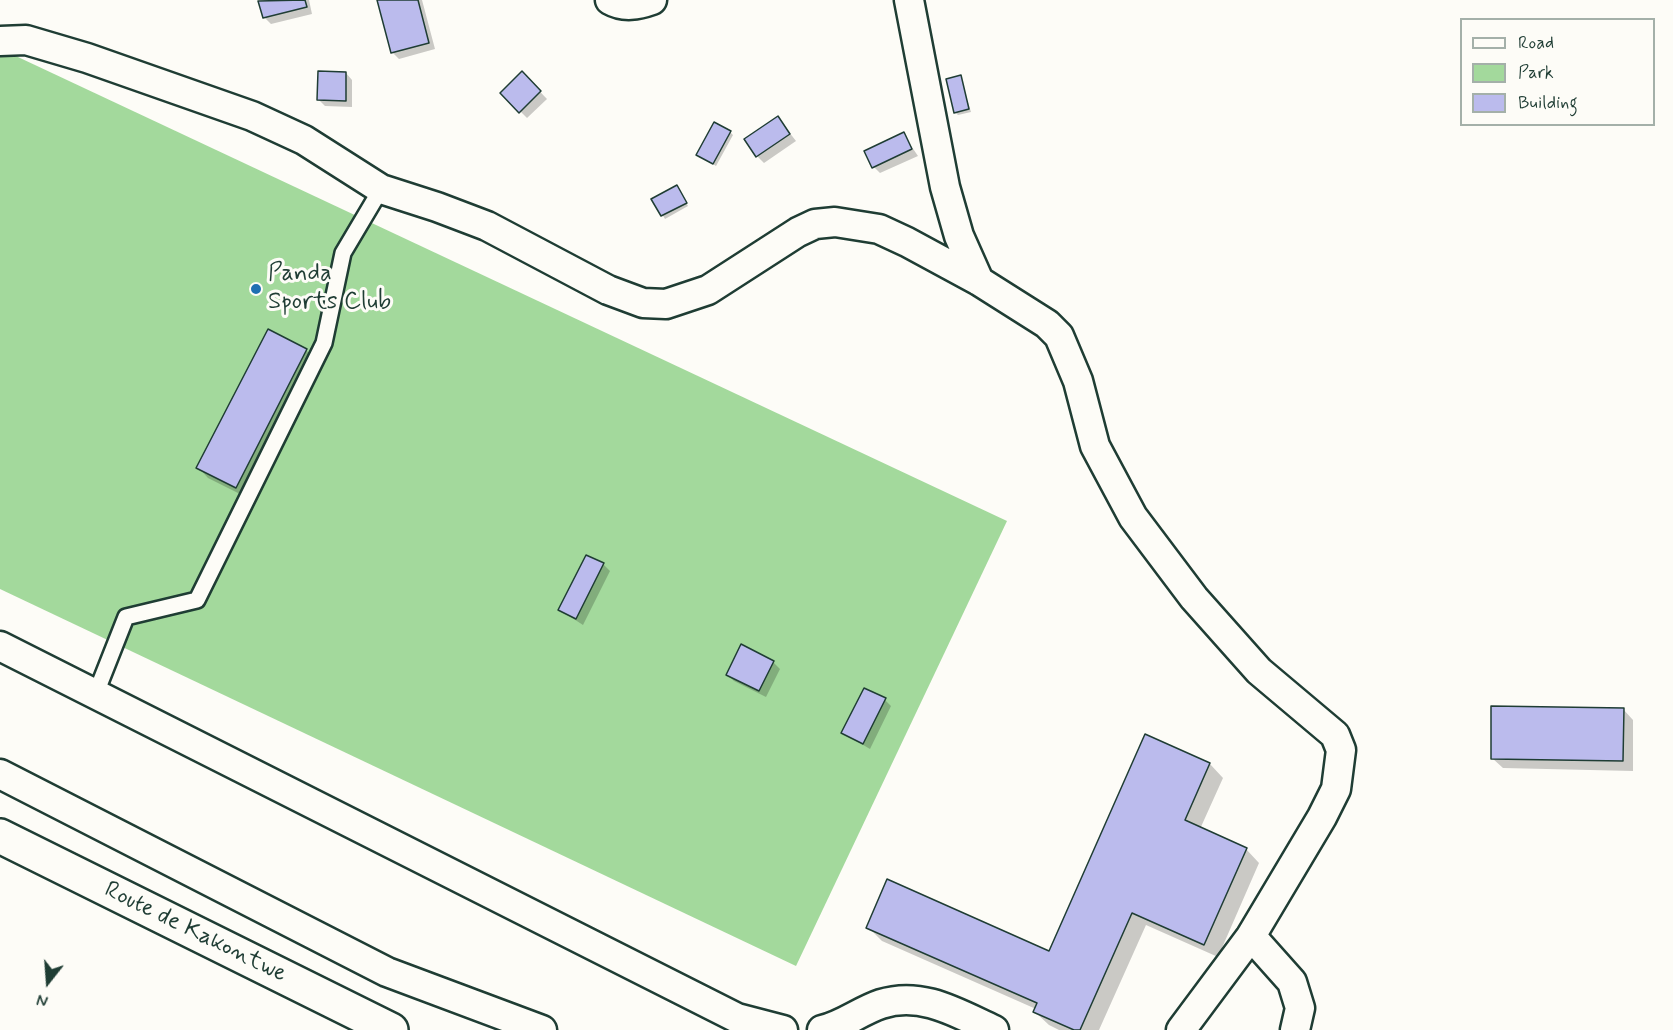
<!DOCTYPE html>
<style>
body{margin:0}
#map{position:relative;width:1673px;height:1030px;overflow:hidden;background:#fdfcf7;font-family:Mynerve,sans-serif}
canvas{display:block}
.legend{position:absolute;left:1460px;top:18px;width:195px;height:108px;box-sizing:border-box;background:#fdfcf7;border:2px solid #a4b0a9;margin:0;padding:8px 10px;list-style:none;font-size:18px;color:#1f3d34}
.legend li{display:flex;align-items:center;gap:12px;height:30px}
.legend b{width:30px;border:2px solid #a4b0a9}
.north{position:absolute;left:18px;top:952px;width:60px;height:60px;-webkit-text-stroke:4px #fdfcf7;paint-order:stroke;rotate:197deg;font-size:16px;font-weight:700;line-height:24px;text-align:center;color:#1f3d34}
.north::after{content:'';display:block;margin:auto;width:21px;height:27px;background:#1f3d34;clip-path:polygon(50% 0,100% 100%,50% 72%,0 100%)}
</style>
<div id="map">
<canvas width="1673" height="1030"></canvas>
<ul class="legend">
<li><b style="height:8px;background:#fdfcf7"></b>Road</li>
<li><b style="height:16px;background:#a3d99c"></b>Park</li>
<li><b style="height:16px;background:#bbbbed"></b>Building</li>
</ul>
<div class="north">N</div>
</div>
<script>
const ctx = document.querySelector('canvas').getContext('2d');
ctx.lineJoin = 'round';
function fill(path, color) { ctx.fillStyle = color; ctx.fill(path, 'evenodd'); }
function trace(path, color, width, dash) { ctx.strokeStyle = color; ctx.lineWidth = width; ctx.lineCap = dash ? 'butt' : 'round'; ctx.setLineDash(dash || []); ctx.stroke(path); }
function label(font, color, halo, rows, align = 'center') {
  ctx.font = font + ' Mynerve,sans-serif'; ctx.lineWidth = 6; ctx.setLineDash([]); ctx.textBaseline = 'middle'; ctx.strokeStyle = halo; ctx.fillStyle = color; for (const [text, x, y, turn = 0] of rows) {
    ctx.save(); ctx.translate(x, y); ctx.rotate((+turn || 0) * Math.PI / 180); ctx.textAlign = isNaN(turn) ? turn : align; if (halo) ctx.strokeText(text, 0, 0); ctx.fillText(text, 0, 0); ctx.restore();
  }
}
const green = new Path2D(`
 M 3,50 L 1007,521 L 796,966 L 0,589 L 0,57 Z`);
const shadow = new Path2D(`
 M 267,0 L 309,0 L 312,14 L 271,24 L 265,18 L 260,2 Z
 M 378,0 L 422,0 L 435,49 L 399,59 L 392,52 Z
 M 346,73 L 352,80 L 352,107 L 325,106 L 318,99 Z
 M 522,73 L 547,99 L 527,118 L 502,93 Z
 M 960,77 L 971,112 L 958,115 L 955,112 Z
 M 778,118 L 796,141 L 764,163 L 757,156 Z
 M 730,132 L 733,135 L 716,166 L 698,155 Z
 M 903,134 L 918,156 L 880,173 L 874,167 Z
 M 677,187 L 688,206 L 665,219 L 653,199 Z
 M 306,350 L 316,361 L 246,497 L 208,478 L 198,467 Z
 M 603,564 L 610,571 L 583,625 L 560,610 Z
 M 773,662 L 780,669 L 766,697 L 734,681 L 727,674 Z
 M 885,700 L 891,706 L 870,749 L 843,733 Z
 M 1623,709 L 1633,720 L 1633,771 L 1503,768 L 1492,758 Z
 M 1146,736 L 1210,764 L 1223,778 L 1200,829 L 1246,849 L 1259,863 L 1218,957 L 1146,925 L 1099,1030 L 1059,1030 L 1049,1025 L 1035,1012 L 1036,1009 L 882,941 L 868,927 L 1050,953 Z`);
const building = new Path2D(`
 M 305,0 L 307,7 L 263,18 L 258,1 Z
 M 377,0 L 418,0 L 429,43 L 391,53 Z
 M 318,71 L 346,72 L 346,101 L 317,100 Z
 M 522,71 L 541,91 L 519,113 L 500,93 Z
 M 961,75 L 969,109 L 954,113 L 946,79 Z
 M 778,116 L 790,134 L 756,157 L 744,139 Z
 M 714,122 L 731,131 L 713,164 L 696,155 Z
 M 904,132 L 912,149 L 872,168 L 864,151 Z
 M 677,185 L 687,203 L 661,216 L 651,199 Z
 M 268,329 L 307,349 L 236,488 L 196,468 Z
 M 586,555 L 604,563 L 576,619 L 558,610 Z
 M 741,644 L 774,661 L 759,691 L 726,675 Z
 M 864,688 L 886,698 L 863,744 L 841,733 Z
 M 1491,706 L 1624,708 L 1623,761 L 1491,759 Z
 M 1145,734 L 1210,763 L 1185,820 L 1247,848 L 1204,945 L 1132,913 L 1080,1030 L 1074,1030 L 1033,1012 L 1037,1003 L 866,928 L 887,879 L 1049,951 Z`);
const lane = new Path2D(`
 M 96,693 L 126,617 L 197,600 L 324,343 L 343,253 L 381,189`);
const street = new Path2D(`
 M 610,0 C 624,8 638,5 652,0
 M 909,0 L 945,187 L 959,236 L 979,281
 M 0,41 L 26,40 L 87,58 L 252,116 L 304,140 L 381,189 L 437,207 L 487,226 L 608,290 L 643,303 L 666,304 L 708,290 L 798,232 L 815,224 L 835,222 L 879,229 L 907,242 L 979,281 L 1047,324 L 1059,336 L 1078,381 L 1095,446 L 1133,517 L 1194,598 L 1259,671 L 1335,735 L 1341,750 L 1336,789 L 1322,817 L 1251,936 L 1181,1030
 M 0,646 L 737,1018 L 783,1030
 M 0,774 L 387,972 L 542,1030
 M 1251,936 L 1292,982 L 1300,1008 L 1295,1030
 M 822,1030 C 842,1026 860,1011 881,1004 C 922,991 957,1013 994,1030`);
const secondary = new Path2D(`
 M 0,836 L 391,1030`);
const markers = [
 [256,289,6,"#1f6fb2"]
];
const poiNames = [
 ["Panda",268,275],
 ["Sports Club",268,303]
];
const streetNames = [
 ["Route de Kakontwe",195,933,26]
];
fill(green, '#a3d99c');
fill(shadow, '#0003');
fill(building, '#bbbbed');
trace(building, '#1f3d34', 1.5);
trace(lane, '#1f3d34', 20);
trace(street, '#1f3d34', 33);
trace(secondary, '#1f3d34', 38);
trace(lane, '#fdfcf7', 15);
trace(street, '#fdfcf7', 28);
trace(secondary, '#fdfcf7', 33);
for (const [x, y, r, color] of markers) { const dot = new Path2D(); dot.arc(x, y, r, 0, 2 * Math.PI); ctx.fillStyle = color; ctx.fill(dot); trace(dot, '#fdfcf7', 2); }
label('24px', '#1f3d34', '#fdfcf7', poiNames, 'left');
label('24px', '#1f3d34', '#fdfcf7', streetNames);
</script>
